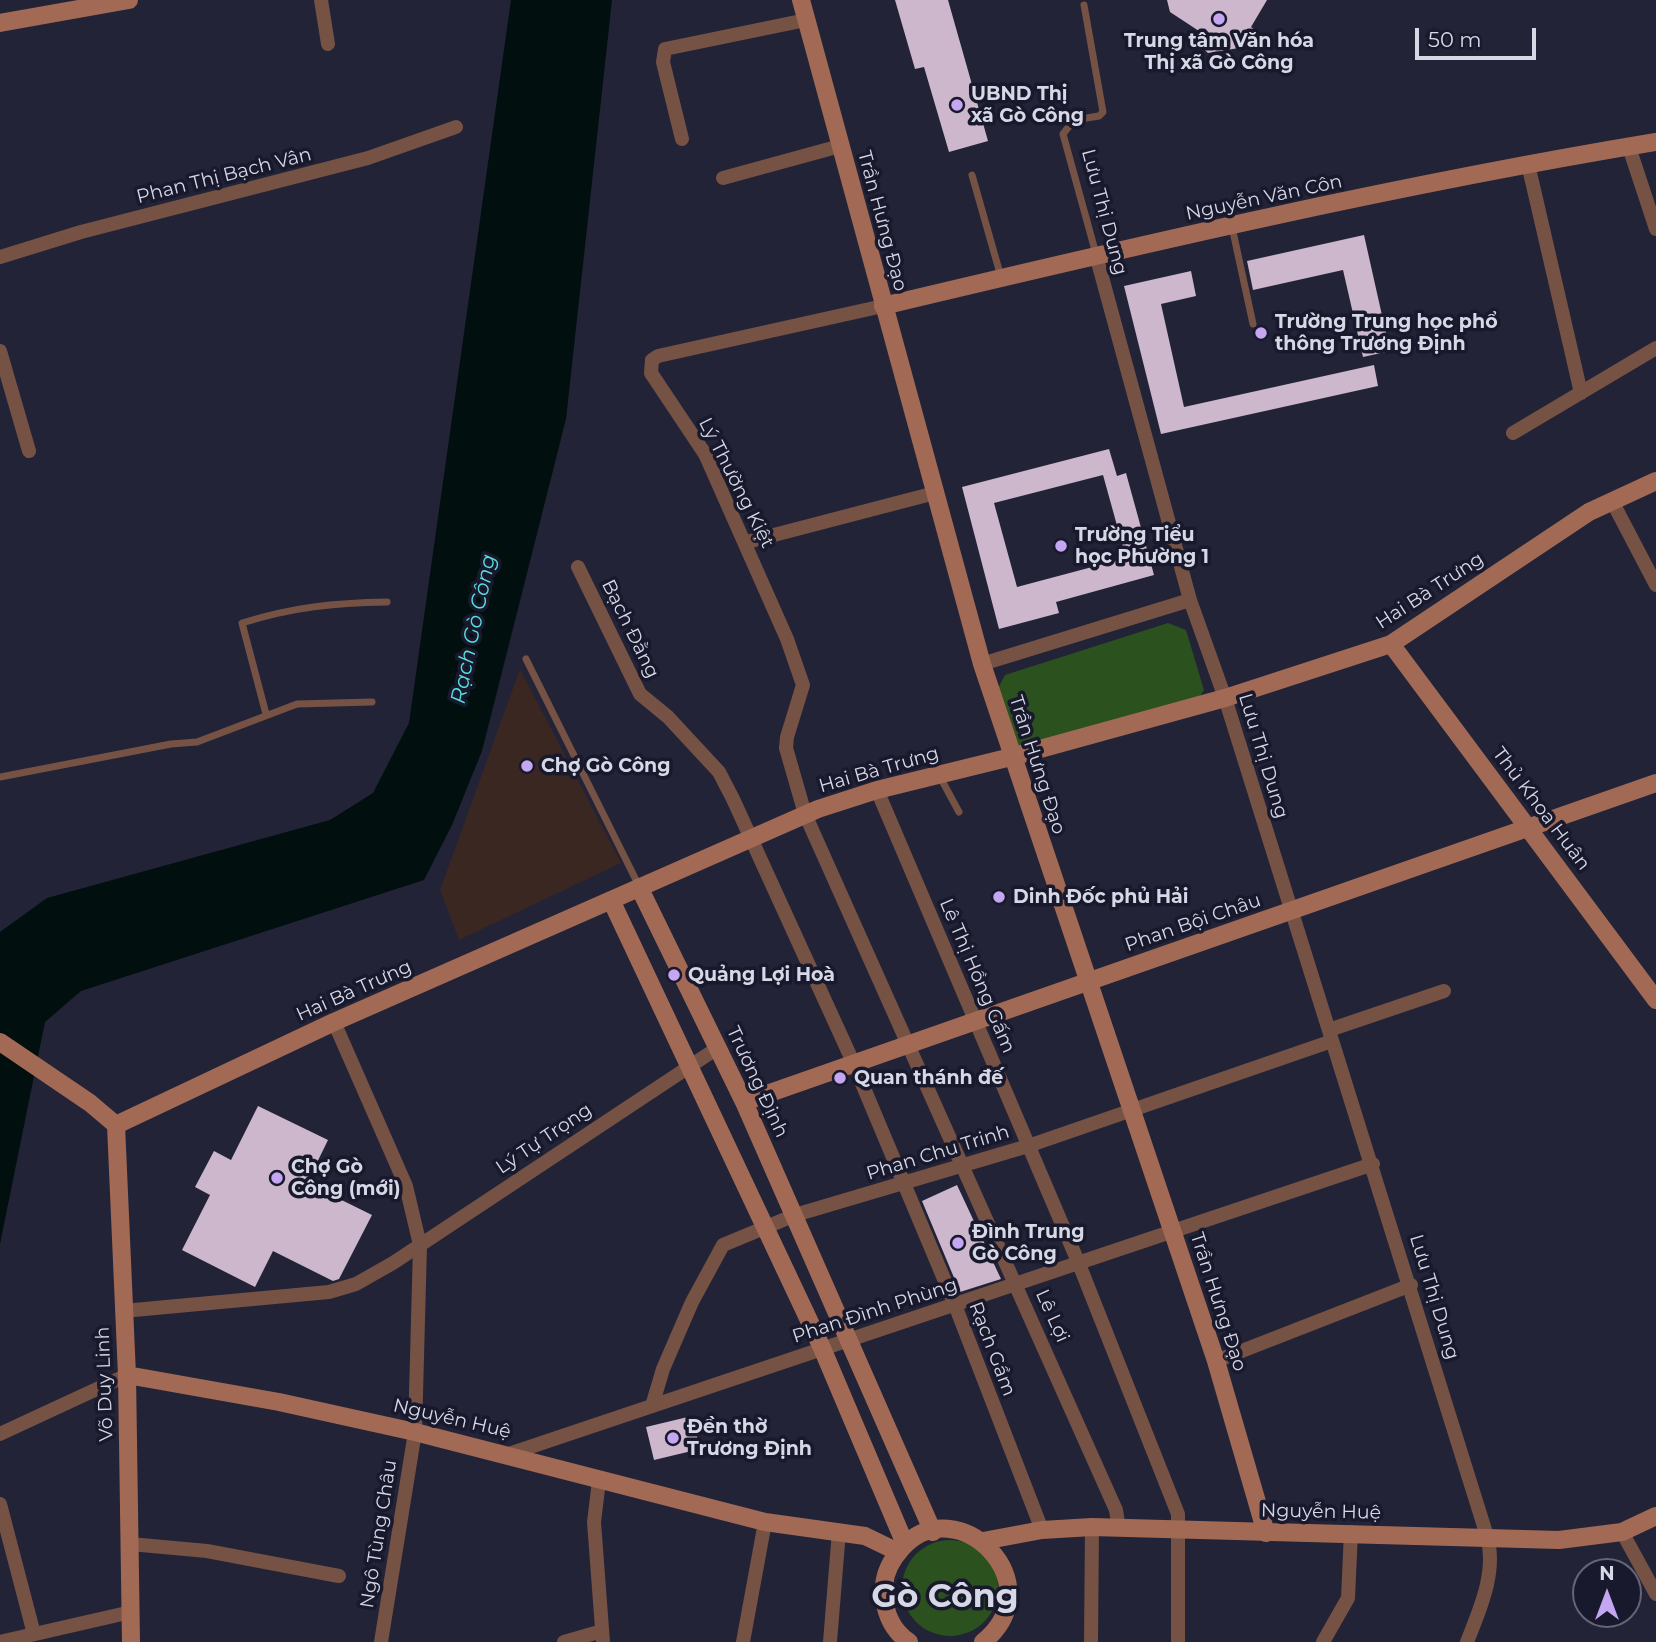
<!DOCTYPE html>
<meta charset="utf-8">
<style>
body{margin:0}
#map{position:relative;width:1656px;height:1642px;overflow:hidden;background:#222337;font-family:Montserrat,sans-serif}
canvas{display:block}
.north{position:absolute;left:1572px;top:1558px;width:70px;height:70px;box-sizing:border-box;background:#19192d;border:2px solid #656577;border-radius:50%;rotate:0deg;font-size:19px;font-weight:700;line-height:28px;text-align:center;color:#d6d8e5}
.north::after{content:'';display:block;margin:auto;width:24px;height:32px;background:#c5a7f1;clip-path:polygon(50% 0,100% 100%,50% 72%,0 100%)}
.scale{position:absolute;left:1415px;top:28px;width:121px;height:32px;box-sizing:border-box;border:4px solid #d6d8e5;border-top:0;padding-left:9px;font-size:21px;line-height:24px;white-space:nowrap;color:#d6d8e5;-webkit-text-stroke:5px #19192d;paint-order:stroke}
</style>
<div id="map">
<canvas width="1656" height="1642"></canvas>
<div class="north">N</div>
<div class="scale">50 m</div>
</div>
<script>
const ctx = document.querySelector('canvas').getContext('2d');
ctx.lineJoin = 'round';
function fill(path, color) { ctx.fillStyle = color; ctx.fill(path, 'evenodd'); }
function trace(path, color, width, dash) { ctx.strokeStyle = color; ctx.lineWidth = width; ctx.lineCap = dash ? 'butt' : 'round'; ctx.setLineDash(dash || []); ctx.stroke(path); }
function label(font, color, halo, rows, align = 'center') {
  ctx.font = font + ' Montserrat,sans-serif'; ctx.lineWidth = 7; ctx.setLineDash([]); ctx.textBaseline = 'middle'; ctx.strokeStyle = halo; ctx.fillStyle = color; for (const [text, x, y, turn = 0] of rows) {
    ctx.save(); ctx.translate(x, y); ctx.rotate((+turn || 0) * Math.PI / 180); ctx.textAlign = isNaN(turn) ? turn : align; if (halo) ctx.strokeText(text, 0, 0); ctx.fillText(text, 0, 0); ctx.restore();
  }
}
const commercial = new Path2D(`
 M 520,669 L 621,863 L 459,940 L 440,890 Z`);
const green = new Path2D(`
 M 1168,623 L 1186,630 L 1204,690 L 1192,708 L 1026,752 L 1013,745 L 998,688 L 1005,675 Z
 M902 1588a48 48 0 1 1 96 0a48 48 0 1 1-96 0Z`);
const water = new Path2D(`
 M 511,0 L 612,0 L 566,419 L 482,751 L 452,825 L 424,880 L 81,991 L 45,1022 L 0,1244 L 0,932 L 47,898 L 330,820 L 373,793 L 409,723 Z`);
const building = new Path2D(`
 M 895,0 L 948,0 L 988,141 L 949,152 L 924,67 L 915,69 Z
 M 1167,0 L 1267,0 L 1251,27 L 1259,33 L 1251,46 L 1208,53 L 1196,42 L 1202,33 L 1170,12 Z
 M 1364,235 L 1390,351 L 1363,357 L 1343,270 L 1253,290 L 1247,261 Z
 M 1191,271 L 1196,296 L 1161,304 L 1184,407 L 1374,365 L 1378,386 L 1161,434 L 1124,286 Z
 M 1109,449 L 1117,476 L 1126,473 L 1154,575 L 1056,602 L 1059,613 L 999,629 L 962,487 ZM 1103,475 L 1126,558 L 1017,587 L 994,503 Z
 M 258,1106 L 328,1140 L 307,1183 L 372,1215 L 339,1279 L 333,1281 L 273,1251 L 255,1287 L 182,1250 L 210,1195 L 195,1187 L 214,1151 L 231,1160 Z
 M 957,1185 L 1001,1279 L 960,1292 L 922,1201 Z
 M 692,1416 L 700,1449 L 654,1460 L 646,1427 Z`);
const lane = new Path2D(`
 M 1084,5 L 1103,112 L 1099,116 L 1074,120 L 1063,134 L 1096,254
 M 972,175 L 1001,277
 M 1232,227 L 1253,324
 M 526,659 L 639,886
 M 266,714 L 242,623 C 293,607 334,603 387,602
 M 939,775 L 959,812
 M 0,777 L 171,744 L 197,742 L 297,704 L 372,702`);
const street = new Path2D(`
 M 321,0 L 328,44
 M 682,139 L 663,62 L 665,49 L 806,20
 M 1629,147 L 1656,229
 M 1528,164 L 1581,393
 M 723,178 L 840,146
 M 1096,255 L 1190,600 L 1225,698 L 1487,1536 C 1497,1572 1480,1609 1467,1642
 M 0,257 L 81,232 L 368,158 L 456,127
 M 883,306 L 658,356 L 652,360 L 651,373 L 705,454 L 787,639 L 803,685 L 787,737 L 786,748 L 805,814 L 1116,1510 L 1119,1529
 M 0,351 L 29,451
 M 1513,433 L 1656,348
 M 1612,501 L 1656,585
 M 747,542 L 935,493
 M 578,567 L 640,694 L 668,717 L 719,772 L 733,799 L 853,1062 L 955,1305 L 1042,1530
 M 982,664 L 1190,600
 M 877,790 L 1079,1264 L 1178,1514 L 1178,1642
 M 334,1022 L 406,1186 L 420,1245 L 415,1432 L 381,1642
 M 1329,1030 L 1444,991
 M 123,1311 L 329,1292 L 356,1284 L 393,1263 L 719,1047
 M 1216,1361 L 1411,1285
 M 652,1406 L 663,1369 L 692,1302 L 723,1245 L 795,1215 L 1028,1146 L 1332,1041
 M 0,1434 L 127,1375
 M 509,1454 L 1373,1164
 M 599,1481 L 594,1522 L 603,1642
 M 0,1504 L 34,1634
 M 1622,1532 L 1656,1594
 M 130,1544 L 207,1551 L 339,1576
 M 0,1642 L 131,1612
 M 564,1642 L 602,1631
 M 743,1642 L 765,1522
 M 830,1642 L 839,1531
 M 1091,1642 L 1092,1527
 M 1323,1642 L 1348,1598 L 1351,1532`);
const secondary = new Path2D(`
 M 801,0 L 982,664 L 1216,1361 L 1266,1533
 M 0,23 L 129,0
 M 883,306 C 1139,245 1396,185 1656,142
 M 1391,644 L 1656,1000
 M 639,887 L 744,1102 L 933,1532
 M 611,900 L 822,1348 L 905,1544
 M 0,1042 L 90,1103 L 116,1125
 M 744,1102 L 1656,783
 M 116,1125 L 334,1022 L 818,809 L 877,790 L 1011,757 L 1225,698 L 1391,644 L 1589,512 L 1656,481
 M 116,1125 L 127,1375 L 131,1642
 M 127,1375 L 279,1402 L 415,1432 L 765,1522 L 865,1536 L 898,1552
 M 983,1541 L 1042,1530 L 1092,1527 L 1559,1540 L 1622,1532 L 1656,1516
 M 909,1642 C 890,1629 883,1608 884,1586 C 885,1571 892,1559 902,1548 C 957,1487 1055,1584 983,1642`);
const markers = [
 [1219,19,7,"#c5a7f1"],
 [957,105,7,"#c5a7f1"],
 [1261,333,7,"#c5a7f1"],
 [1061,546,7,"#c5a7f1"],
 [527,766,7,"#c5a7f1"],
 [999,897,7,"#c5a7f1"],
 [674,975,7,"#c5a7f1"],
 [840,1078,7,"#c5a7f1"],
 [277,1178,7,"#c5a7f1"],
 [958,1243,7,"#c5a7f1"],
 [673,1438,7,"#c5a7f1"]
];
const poiNames = [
 ["Trung tâm Văn hóa",1219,41,"center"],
 ["Thị xã Gò Công",1219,63,"center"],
 ["UBND Thị",971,94],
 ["xã Gò Công",971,116],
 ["Trường Trung học phổ",1275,322],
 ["thông Trương Định",1275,344],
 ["Trường Tiểu",1075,535],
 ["học Phường 1",1075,557],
 ["Chợ Gò Công",541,766],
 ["Dinh Đốc phủ Hải",1013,897],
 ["Quảng Lợi Hoà",688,975],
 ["Quan thánh đế",854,1078],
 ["Chợ Gò",291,1167],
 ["Công (mới)",291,1189],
 ["Đình Trung",972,1232],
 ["Gò Công",972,1254],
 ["Đền thờ",687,1427],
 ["Trương Định",687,1449]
];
const streetNames = [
 ["Phan Thị Bạch Vân",224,176,-14],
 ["Nguyễn Văn Côn",1264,198,-12],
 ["Lưu Thị Dung",1104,212,75],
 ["Trần Hưng Đạo",882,221,75],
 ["Lý Thường Kiệt",736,483,63],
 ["Hai Bà Trưng",1430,591,-33],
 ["Bạch Đằng",630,629,64],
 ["Lưu Thị Dung",1263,756,73],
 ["Trần Hưng Đạo",1037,765,72],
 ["Hai Bà Trưng",879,770,-16],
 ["Thủ Khoa Huân",1541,809,53],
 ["Phan Bội Châu",1193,923,-19],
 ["Lê Thị Hồng Gấm",977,976,67],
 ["Hai Bà Trưng",354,991,-24],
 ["Trương Định",757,1082,65],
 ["Lý Tự Trọng",544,1139,-34],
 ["Phan Chu Trinh",938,1153,-17],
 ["Lưu Thị Dung",1434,1297,73],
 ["Trần Hưng Đạo",1218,1302,72],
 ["Phan Đình Phùng",875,1311,-18],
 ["Lê Lợi",1052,1316,66],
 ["Rạch Gầm",992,1349,69],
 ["Võ Duy Linh",105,1384,-92],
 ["Nguyễn Huệ",452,1419,13],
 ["Nguyễn Huệ",1321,1512,1],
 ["Ngô Tùng Châu",379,1534,-81]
];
const waterNames = [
 ["Rạch Gò Công",474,629,-78]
];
const townNames = [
 ["Gò Công",945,1597]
];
fill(commercial, '#3a2722');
fill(green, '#2b511e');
fill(water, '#010f0f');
fill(building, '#cdb7cc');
trace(lane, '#755244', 7);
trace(street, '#755244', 14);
trace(secondary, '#a26a55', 18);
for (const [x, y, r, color] of markers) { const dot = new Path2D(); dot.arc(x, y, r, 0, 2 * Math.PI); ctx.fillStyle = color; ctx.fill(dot); trace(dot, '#19192d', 2.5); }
label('bold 19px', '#d6d8e5', '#19192d', poiNames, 'left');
label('19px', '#d6d8e5', '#19192d', streetNames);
label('italic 21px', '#56dfdf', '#19192d', waterNames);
label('bold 33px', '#d6d8e5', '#19192d', townNames);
</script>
